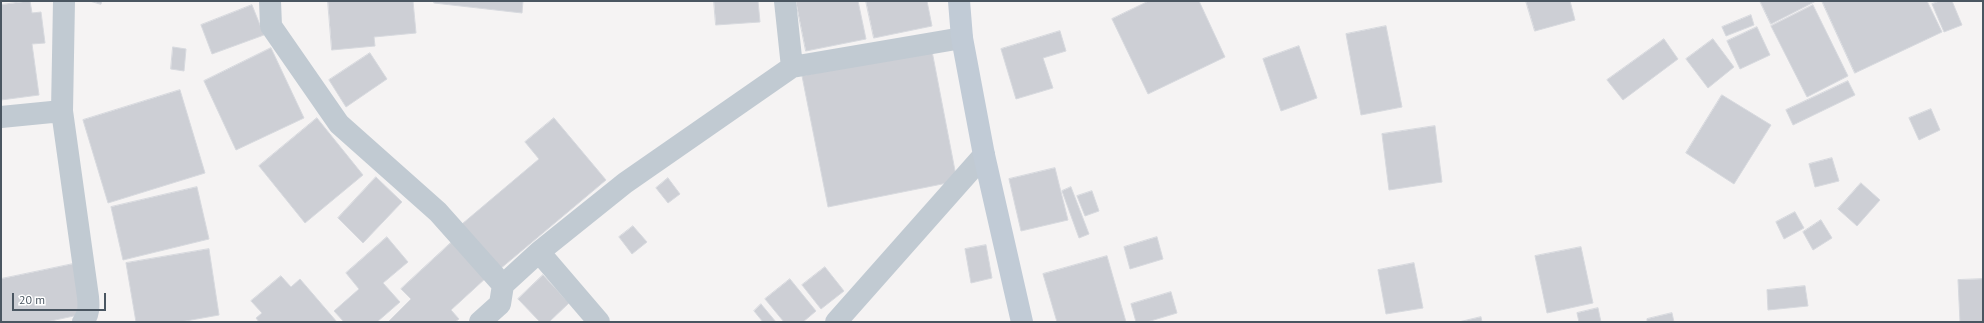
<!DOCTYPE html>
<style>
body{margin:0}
#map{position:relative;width:1984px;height:323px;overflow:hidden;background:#f5f3f3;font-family:"PT Sans",sans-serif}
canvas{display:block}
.frame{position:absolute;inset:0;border:2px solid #4a5661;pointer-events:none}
.scale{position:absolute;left:12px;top:293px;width:94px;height:18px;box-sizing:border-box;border:2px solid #4a5661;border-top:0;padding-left:5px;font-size:12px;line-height:14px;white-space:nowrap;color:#4a5661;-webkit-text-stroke:3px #fff;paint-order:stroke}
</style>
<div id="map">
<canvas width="1984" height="323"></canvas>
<div class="frame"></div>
<div class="scale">20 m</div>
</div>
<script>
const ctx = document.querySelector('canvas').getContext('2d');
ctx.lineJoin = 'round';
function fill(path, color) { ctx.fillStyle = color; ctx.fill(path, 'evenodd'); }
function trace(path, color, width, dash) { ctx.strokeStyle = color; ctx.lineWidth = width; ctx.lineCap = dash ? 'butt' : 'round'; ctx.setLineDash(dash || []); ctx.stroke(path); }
const building = new Path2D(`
 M 30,1 L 32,13 L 41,12 L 45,43 L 32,44 L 39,95 L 1,100 L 1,5 Z
 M 90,1 L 102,1 L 101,4 Z
 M 328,1 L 413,1 L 416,33 L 374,37 L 375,46 L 332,50 Z
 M 435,1 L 523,1 L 522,13 L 434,3 Z
 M 714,1 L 758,1 L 760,22 L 716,25 Z
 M 796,1 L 858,1 L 866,39 L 806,51 Z
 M 866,1 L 927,1 L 932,26 L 874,38 Z
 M 1149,1 L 1199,1 L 1225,57 L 1148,94 L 1112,19 Z
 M 1526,1 L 1570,1 L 1575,20 L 1535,31 Z
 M 1760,1 L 1816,1 L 1771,24 Z
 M 1822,1 L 1927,1 L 1942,32 L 1855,73 Z
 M 1940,1 L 1952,1 L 1962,25 L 1944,32 L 1932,4 Z
 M 252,5 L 264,35 L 212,54 L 201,25 Z
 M 1813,5 L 1848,76 L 1807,97 L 1771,26 Z
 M 1751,15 L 1754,25 L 1726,36 L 1722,27 Z
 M 1386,26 L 1402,107 L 1361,115 L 1346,34 Z
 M 1757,27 L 1770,55 L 1740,69 L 1727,41 Z
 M 1060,31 L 1066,51 L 1043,58 L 1053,88 L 1016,99 L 1001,49 Z
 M 1664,39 L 1678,59 L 1623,100 L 1607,80 Z
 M 1713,39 L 1734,67 L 1708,88 L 1686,59 Z
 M 1299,46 L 1317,98 L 1281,111 L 1263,59 Z
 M 173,47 L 186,49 L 184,71 L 171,69 Z
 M 271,48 L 304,118 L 236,150 L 204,81 Z
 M 932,51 L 957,181 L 828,207 L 802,76 Z
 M 370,53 L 387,79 L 346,107 L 329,80 Z
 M 1848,81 L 1855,95 L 1793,125 L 1786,110 Z
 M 180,90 L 205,173 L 108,203 L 83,120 Z
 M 1722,95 L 1771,125 L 1734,184 L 1686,153 Z
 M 1931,109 L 1940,130 L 1919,140 L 1909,118 Z
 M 317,118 L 363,175 L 305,223 L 259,166 Z
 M 554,118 L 606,180 L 500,269 L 462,224 L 539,159 L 525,142 Z
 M 1435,126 L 1442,182 L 1389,190 L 1382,134 Z
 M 1832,158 L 1839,181 L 1815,187 L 1809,164 Z
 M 1055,168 L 1068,220 L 1021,231 L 1009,179 Z
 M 376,177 L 402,202 L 363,243 L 338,218 Z
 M 668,178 L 680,194 L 668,203 L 656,188 Z
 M 1861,183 L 1880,200 L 1857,226 L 1838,209 Z
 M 197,187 L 209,239 L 123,260 L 111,207 Z
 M 1071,187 L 1089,234 L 1079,238 L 1062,191 Z
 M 1092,191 L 1099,211 L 1085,216 L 1077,196 Z
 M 1795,212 L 1804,228 L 1784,239 L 1776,222 Z
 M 1821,220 L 1832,238 L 1813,250 L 1803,232 Z
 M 633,226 L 647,242 L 632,254 L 619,237 Z
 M 387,237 L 408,262 L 383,283 L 400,302 L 377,322 L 344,322 L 334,311 L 359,289 L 346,273 Z
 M 1157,237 L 1163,259 L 1130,269 L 1124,247 Z
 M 454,240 L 487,277 L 451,310 L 459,319 L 455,322 L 388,322 L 411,299 L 401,289 Z
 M 986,245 L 992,278 L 971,283 L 965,249 Z
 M 1581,247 L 1593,303 L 1547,313 L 1535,256 Z
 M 209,249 L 219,315 L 180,322 L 136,322 L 126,263 Z
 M 1107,256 L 1126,322 L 1057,322 L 1043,274 Z
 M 1414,263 L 1423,308 L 1386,314 L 1378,270 Z
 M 73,264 L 83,314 L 46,322 L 1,322 L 1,279 Z
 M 825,267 L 844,291 L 821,309 L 802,285 Z
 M 543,275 L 569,303 L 549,322 L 540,322 L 518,299 Z
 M 281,276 L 291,287 L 300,279 L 337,322 L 259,322 L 256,318 L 262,313 L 251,301 Z
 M 790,279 L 816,311 L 803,322 L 784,322 L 765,299 Z
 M 1983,279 L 1983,322 L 1960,322 L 1958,280 Z
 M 1805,286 L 1808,306 L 1768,310 L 1767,290 Z
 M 1171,292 L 1177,313 L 1147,322 L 1136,322 L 1131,304 Z
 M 761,304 L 776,322 L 763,322 L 754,311 Z
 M 1598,308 L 1601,322 L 1579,322 L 1577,313 Z
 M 1672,313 L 1674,322 L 1647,322 L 1647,319 Z
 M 1481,317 L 1482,322 L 1459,322 Z`);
const minor = new Path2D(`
 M 270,1 L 271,26 L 339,124 L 438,212 L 503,285
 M 785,1 L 792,67
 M 62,111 L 88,297 C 89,307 89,314 83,322
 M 1,117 L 62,111 L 64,1
 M 539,252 L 599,322
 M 480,322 L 500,304 L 503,285 L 539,252 L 625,183 L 792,67 L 962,38
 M 836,322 L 984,155`);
const secondary = new Path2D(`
 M 959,1 L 962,38 L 984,155 L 1022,322`);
fill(building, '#cdcfd5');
trace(building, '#d7d9de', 1);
trace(minor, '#c1cad2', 22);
trace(secondary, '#c1cbd6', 22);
</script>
